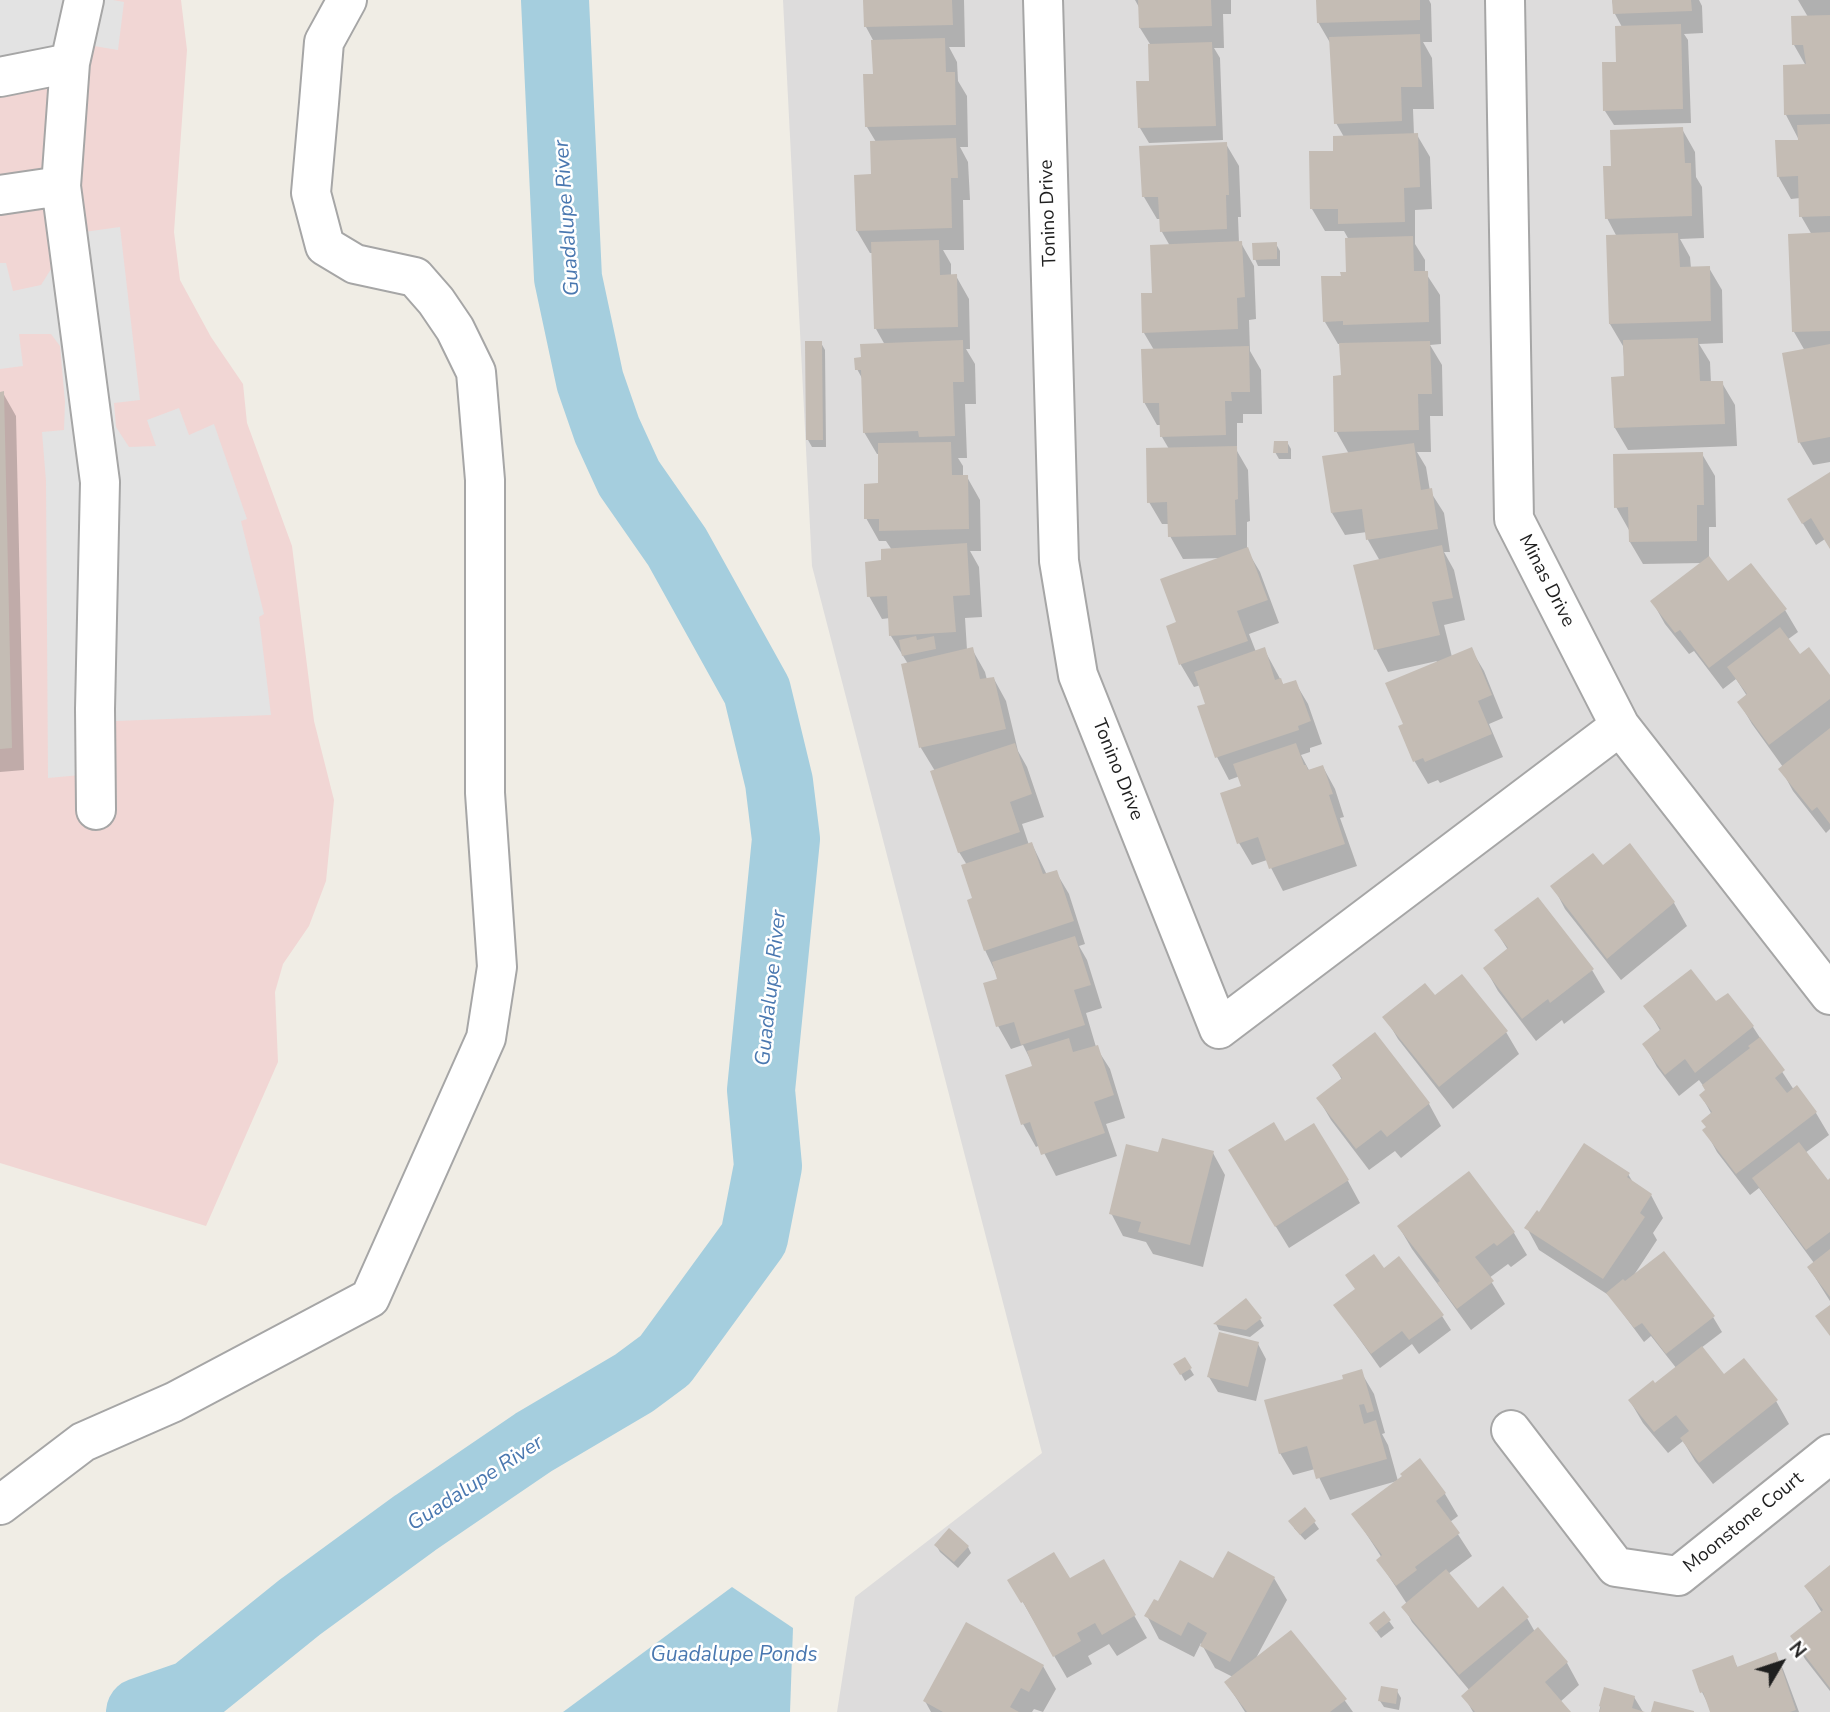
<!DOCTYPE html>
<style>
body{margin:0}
#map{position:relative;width:1830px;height:1712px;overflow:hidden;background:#f0ede5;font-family:"Nunito Sans",sans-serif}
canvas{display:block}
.north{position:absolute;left:1746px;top:1628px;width:70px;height:70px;-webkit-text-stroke:5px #fff;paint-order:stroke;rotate:51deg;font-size:19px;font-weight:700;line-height:28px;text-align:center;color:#1f1f1f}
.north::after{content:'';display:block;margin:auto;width:24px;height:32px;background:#1f1f1f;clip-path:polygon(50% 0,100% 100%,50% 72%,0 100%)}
</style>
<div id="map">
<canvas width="1830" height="1712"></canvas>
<div class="north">N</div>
</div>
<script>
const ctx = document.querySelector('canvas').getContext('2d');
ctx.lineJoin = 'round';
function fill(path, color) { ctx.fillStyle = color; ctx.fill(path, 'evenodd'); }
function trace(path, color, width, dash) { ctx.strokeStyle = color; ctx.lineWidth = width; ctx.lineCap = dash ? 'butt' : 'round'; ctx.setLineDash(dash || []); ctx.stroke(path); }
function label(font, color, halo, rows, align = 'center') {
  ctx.font = font + ' "Nunito Sans",sans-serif'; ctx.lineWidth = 5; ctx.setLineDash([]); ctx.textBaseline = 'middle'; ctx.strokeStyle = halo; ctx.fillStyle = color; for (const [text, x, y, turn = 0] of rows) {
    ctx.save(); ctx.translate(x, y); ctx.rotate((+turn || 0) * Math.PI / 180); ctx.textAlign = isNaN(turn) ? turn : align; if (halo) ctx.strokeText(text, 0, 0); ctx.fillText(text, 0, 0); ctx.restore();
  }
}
const residential = new Path2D(`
 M 783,0 L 1830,0 L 1830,1712 L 837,1712 L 855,1597 L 1042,1453 L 812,566 Z`);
const commercial = new Path2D(`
 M 0,0 L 181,0 L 187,50 L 174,232 L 180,280 L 211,337 L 243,384 L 247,423 L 292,546 L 314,721 L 334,800 L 326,881 L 309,926 L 283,964 L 275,992 L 278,1062 L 206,1226 L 0,1163 Z`);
const parking = new Path2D(`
 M 0,0 L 113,0 L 124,2 L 118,50 L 88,45 L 0,93 Z
 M 120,227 L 140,400 L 114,403 L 116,427 L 129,447 L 156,446 L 147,420 L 179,408 L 189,435 L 214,424 L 247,519 L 241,521 L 264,614 L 259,617 L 271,715 L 116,721 L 114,772 L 48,778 L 46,481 L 42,432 L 64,430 L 65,402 L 60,346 L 51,334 L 19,334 L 23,366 L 0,369 L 0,263 L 6,263 L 13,291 L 41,285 L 51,269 L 48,237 Z`);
const water = new Path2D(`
 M 732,1587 L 793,1628 L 790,1712 L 563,1712 Z`);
const shadow = new Path2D(`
 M 865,0 L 964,0 L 965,47 L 949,47 L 957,62 L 958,81 L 967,96 L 968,147 L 960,147 L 968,162 L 970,200 L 963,200 L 964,250 L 943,250 L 951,264 L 951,276 L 956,276 L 969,299 L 970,349 L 966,349 L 975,364 L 976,404 L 965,404 L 967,458 L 958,458 L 963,466 L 963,477 L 967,477 L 980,500 L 981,551 L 970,551 L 979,567 L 982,617 L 965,618 L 967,650 L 972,649 L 985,672 L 987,680 L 994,679 L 1006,701 L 1018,751 L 1027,767 L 1044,817 L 1022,824 L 1029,845 L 1032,844 L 1047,875 L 1056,872 L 1069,894 L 1085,944 L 1079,946 L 1087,960 L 1102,1008 L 1086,1013 L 1096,1047 L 1110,1069 L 1125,1118 L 1106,1124 L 1117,1156 L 1056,1176 L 1040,1145 L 1036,1147 L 1023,1124 L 1007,1076 L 1034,1067 L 1023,1045 L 1011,1049 L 998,1026 L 985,984 L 999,980 L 985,950 L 967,865 L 959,852 L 935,771 L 921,748 L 903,665 L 908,664 L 891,636 L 890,618 L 882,619 L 869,596 L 883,562 L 892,550 L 886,541 L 879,541 L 866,518 L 880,485 L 880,454 L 877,454 L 864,432 L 863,380 L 857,369 L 863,359 L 885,345 L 876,329 L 873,253 L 870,253 L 857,231 L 872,176 L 876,142 L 867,127 L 875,76 L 873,40 L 866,27 Z
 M 1135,0 L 1231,0 L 1231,14 L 1223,14 L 1224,48 L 1214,48 L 1220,58 L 1223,140 L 1149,143 L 1140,128 L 1138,83 L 1151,83 L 1150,44 L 1140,28 L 1140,9 Z
 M 1318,0 L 1429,0 L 1431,4 L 1432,42 L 1423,42 L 1432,58 L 1434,109 L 1413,109 L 1414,135 L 1417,135 L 1430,157 L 1432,209 L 1415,210 L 1415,244 L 1425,260 L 1425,272 L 1440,295 L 1441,344 L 1430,345 L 1442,365 L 1443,416 L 1430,416 L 1431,452 L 1417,452 L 1426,467 L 1430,491 L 1444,513 L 1450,552 L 1444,552 L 1454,570 L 1465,620 L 1444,625 L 1452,657 L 1471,649 L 1484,671 L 1503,718 L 1489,724 L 1503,757 L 1440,783 L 1438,780 L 1428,784 L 1415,762 L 1400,727 L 1405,725 L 1437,661 L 1388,672 L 1376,649 L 1380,561 L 1368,540 L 1367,532 L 1345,535 L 1332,513 L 1349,454 L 1336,431 L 1342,377 L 1341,344 L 1338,344 L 1325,322 L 1343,278 L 1348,273 L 1349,240 L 1344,231 L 1325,231 L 1312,209 L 1335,152 L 1344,137 L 1336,123 L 1332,46 L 1318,22 Z
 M 1612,0 L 1699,0 L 1702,6 L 1703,33 L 1684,34 L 1688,40 L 1691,123 L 1614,125 L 1605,111 L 1618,63 L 1622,27 L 1615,14 Z
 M 1798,0 L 1830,0 L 1830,462 L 1813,465 L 1800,443 L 1784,355 L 1805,351 L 1794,332 L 1812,235 L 1801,216 L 1800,198 L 1791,199 L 1778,176 L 1800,142 L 1786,115 L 1806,66 L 1794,45 L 1808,17 Z
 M 1682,129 L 1695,152 L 1696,177 L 1702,187 L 1704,238 L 1680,239 L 1690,257 L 1691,268 L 1709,268 L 1722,290 L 1723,343 L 1699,344 L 1710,362 L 1711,383 L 1722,383 L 1735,405 L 1737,446 L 1628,450 L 1615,428 L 1626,378 L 1623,346 L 1610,324 L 1608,237 L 1617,237 L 1607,218 L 1612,167 Z
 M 1226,144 L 1239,166 L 1241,217 L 1238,217 L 1239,243 L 1241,243 L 1254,266 L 1256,319 L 1249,320 L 1250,351 L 1261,370 L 1262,414 L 1243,414 L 1243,423 L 1237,423 L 1237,451 L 1248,470 L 1250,521 L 1247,522 L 1247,550 L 1260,572 L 1279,623 L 1249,634 L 1256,652 L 1264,649 L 1284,686 L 1295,682 L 1308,704 L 1322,744 L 1310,748 L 1310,752 L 1301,755 L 1310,772 L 1323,767 L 1335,789 L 1344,817 L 1340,818 L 1357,866 L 1283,891 L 1267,860 L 1252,865 L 1239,843 L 1243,787 L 1240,776 L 1229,780 L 1217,757 L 1208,705 L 1201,685 L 1194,687 L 1181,665 L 1168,627 L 1178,623 L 1223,558 L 1183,559 L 1170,536 L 1169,524 L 1162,524 L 1149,502 L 1169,449 L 1162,437 L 1161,425 L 1157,425 L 1144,402 L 1154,350 L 1144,333 L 1143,295 L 1154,294 L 1170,246 L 1162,232 L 1161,219 L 1157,219 L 1144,197 Z
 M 1276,244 L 1280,251 L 1280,266 L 1258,266 L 1255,259 Z
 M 807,343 L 821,343 L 825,350 L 826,447 L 812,447 L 808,440 Z
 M 0,393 L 3,393 L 16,416 L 24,770 L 0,772 Z
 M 1287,442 L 1291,449 L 1291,459 L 1279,459 L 1275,452 Z
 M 1702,454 L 1715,476 L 1716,527 L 1709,527 L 1709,559 L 1728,583 L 1785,610 L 1798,632 L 1787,640 L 1800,657 L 1830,678 L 1830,829 L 1826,833 L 1793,791 L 1781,769 L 1783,767 L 1752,724 L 1739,702 L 1747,696 L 1736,679 L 1723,689 L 1694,651 L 1689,654 L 1665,624 L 1652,601 L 1703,563 L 1643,564 L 1630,542 L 1629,530 L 1616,507 Z
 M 1830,474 L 1830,548 L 1825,539 L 1816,545 L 1802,522 Z
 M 1630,846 L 1674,903 L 1687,926 L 1621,980 L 1565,909 L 1553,886 L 1603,867 Z
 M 1496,931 L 1592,970 L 1605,992 L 1564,1024 L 1562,1020 L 1536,1041 L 1498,991 L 1485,968 L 1508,950 Z
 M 1728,995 L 1753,1027 L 1794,1090 L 1797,1088 L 1816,1113 L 1829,1135 L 1805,1153 L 1827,1182 L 1830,1180 L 1830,1301 L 1809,1268 L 1814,1263 L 1759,1188 L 1750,1195 L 1717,1152 L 1705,1130 L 1712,1115 L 1701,1095 L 1707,1091 L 1699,1080 L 1679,1096 L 1657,1067 L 1644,1044 L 1661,1032 L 1646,1006 L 1716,1004 Z
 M 1434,997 L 1506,1032 L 1519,1054 L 1453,1109 L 1398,1039 L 1385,1017 Z
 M 1334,1065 L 1429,1104 L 1441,1126 L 1401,1158 L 1395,1151 L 1369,1170 L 1331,1120 L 1318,1098 L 1342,1080 Z
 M 1284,1143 L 1348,1181 L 1360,1203 L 1289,1248 L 1243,1173 Z
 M 1213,1153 L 1225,1175 L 1203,1267 L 1153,1254 L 1146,1242 L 1123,1236 L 1111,1213 L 1160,1154 Z
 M 1628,1174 L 1634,1184 L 1651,1195 L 1663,1218 L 1653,1233 L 1657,1240 L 1632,1278 L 1713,1317 L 1722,1332 L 1701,1348 L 1724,1376 L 1776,1401 L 1789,1424 L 1713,1484 L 1695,1461 L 1683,1441 L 1668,1453 L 1643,1423 L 1630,1401 L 1655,1386 L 1677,1369 L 1651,1336 L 1644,1342 L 1610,1296 L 1539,1250 L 1527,1228 L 1539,1215 Z
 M 1399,1227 L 1514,1233 L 1527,1255 L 1511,1267 L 1508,1264 L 1489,1278 L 1505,1304 L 1471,1330 L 1412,1249 Z
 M 1384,1270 L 1442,1316 L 1451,1330 L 1419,1354 L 1412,1344 L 1380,1368 L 1336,1306 Z
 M 1260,1319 L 1264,1326 L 1250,1337 L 1219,1330 L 1216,1324 Z
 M 1258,1344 L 1266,1359 L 1256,1401 L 1218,1392 L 1209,1377 Z
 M 1184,1359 L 1194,1375 L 1185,1381 L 1176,1365 Z
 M 1361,1372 L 1374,1394 L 1385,1433 L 1382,1434 L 1388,1445 L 1398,1481 L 1445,1494 L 1458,1516 L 1450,1522 L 1472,1556 L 1448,1574 L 1478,1610 L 1527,1618 L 1535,1632 L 1567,1663 L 1579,1685 L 1560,1702 L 1569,1712 L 1473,1712 L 1464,1696 L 1470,1691 L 1412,1622 L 1404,1607 L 1407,1604 L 1378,1560 L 1382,1558 L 1354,1515 L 1397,1481 L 1330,1500 L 1315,1469 L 1293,1475 L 1280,1453 L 1345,1380 Z
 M 1305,1509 L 1319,1529 L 1305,1540 L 1294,1528 Z
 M 936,1545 L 968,1547 L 971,1553 L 958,1568 L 940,1552 Z
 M 1103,1561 L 1147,1638 L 1117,1656 L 1109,1644 L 1088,1656 L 1092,1664 L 1067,1678 L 1010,1580 L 1069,1580 Z
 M 1830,1567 L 1830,1691 L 1805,1659 L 1792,1636 L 1822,1613 L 1806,1586 Z
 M 1274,1578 L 1287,1600 L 1255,1660 L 1325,1673 L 1353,1712 L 1245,1712 L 1226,1682 L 1233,1677 L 1215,1668 L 1201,1643 L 1194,1657 L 1159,1639 L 1147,1616 L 1159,1604 L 1214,1581 Z
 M 1384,1614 L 1394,1628 L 1381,1638 L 1375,1630 Z
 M 1775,1655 L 1783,1669 L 1799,1712 L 1712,1712 L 1702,1692 L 1694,1671 L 1732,1657 L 1738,1668 Z
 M 1043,1666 L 1056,1689 L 1043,1712 L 1034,1709 L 1032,1712 L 931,1712 L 925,1701 Z
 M 1605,1689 L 1634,1697 L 1643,1712 L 1599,1712 Z
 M 1397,1691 L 1401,1698 L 1399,1710 L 1384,1707 L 1380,1701 Z`);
const river = new Path2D(`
 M 140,1712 L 192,1694 L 300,1607 L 415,1523 L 534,1442 L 634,1383 L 665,1360 L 754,1238 L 768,1166 L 761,1090 L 786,839 L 779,782 L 757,691 L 677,547 L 629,478 L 607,430 L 590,381 L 568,278 L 555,0`);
const building = new Path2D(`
 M 863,0 L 952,0 L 953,25 L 864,27 Z
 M 1138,0 L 1211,0 L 1212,26 L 1139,28 Z
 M 1316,0 L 1420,0 L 1420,20 L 1317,23 Z
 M 1612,0 L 1691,0 L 1692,11 L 1613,14 Z
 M 1830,15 L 1830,114 L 1784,115 L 1783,65 L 1806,64 L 1803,45 L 1792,45 L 1791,16 Z
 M 1681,24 L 1683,109 L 1603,111 L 1602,62 L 1616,62 L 1615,26 Z
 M 1420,34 L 1422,87 L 1401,87 L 1402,121 L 1334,124 L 1329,37 Z
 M 945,38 L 946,72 L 955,72 L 956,125 L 865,127 L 863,74 L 873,74 L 871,40 Z
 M 1212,42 L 1216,126 L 1138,128 L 1136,81 L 1149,81 L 1148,44 Z
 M 1830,124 L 1830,216 L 1799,217 L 1798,176 L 1777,177 L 1775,140 L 1798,140 L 1797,125 Z
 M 1683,127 L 1685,163 L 1691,163 L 1692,216 L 1605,219 L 1603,166 L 1611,166 L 1610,130 Z
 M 1418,133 L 1420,187 L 1404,188 L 1405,222 L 1338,224 L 1338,209 L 1310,209 L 1309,151 L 1333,151 L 1333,136 Z
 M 956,138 L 958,178 L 951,178 L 952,228 L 856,231 L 854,175 L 871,174 L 870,141 Z
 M 1227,142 L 1229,195 L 1226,195 L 1227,229 L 1160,232 L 1158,197 L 1142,197 L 1139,146 Z
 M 1830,232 L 1830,331 L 1792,332 L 1788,234 Z
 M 1678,233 L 1680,267 L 1710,266 L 1711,321 L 1609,324 L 1606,235 Z
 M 1413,236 L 1414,271 L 1428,271 L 1429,322 L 1343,325 L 1343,321 L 1323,322 L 1321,276 L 1341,276 L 1340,272 L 1346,272 L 1345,238 Z
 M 939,240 L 940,275 L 957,274 L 958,327 L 874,329 L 871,242 Z
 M 1242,241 L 1245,297 L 1237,298 L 1238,329 L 1142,333 L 1141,293 L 1152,293 L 1150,245 Z
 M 1277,242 L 1277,259 L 1253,260 L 1252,243 Z
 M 1698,338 L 1700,381 L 1723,381 L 1725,424 L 1614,428 L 1611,377 L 1624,376 L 1623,340 Z
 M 963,340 L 964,382 L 953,382 L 955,436 L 919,437 L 918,431 L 863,433 L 861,370 L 855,370 L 854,358 L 861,357 L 860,344 Z
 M 805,341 L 822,341 L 823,440 L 806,440 Z
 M 1430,341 L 1432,394 L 1418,394 L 1419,430 L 1334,432 L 1333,376 L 1341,375 L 1339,343 Z
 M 1830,344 L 1830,437 L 1798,443 L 1782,353 Z
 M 1249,346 L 1250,392 L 1231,392 L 1232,401 L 1225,401 L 1226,435 L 1160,437 L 1159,403 L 1143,403 L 1141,349 Z
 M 4,391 L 12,748 L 0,749 L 0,392 Z
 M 1274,441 L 1288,441 L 1288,453 L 1273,453 Z
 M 951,442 L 952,475 L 968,475 L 969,529 L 879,531 L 879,519 L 864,519 L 864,484 L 878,483 L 878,443 Z
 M 1414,443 L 1421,490 L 1432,488 L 1438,529 L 1366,540 L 1362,509 L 1331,513 L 1322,456 Z
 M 1237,446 L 1238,499 L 1235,500 L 1236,535 L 1168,537 L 1167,502 L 1147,503 L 1146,448 Z
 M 1703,452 L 1704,505 L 1697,505 L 1697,541 L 1629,542 L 1628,507 L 1614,508 L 1613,454 Z
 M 1830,472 L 1830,549 L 1811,518 L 1802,524 L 1787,499 Z
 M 967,543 L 970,595 L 953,596 L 956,632 L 889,636 L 887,596 L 867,597 L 865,562 L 881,560 L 881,549 Z
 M 1442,545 L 1453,598 L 1432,602 L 1440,635 L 1374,650 L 1353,565 Z
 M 1248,547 L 1268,600 L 1237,611 L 1248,641 L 1179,665 L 1166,626 L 1176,622 L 1160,579 Z
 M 1709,556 L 1728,581 L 1751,563 L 1787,609 L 1709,668 L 1680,630 L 1675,633 L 1650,601 Z
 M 1780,627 L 1800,654 L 1809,647 L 1830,675 L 1830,699 L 1769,745 L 1737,702 L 1747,694 L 1727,667 Z
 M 916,636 L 917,640 L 934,636 L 936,649 L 902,656 L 899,640 Z
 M 973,647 L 980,679 L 994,677 L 1006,729 L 919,748 L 901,664 Z
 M 1265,647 L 1275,680 L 1281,678 L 1283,684 L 1296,680 L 1311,721 L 1298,726 L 1299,730 L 1215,758 L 1197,706 L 1205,704 L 1194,672 Z
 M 1472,647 L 1492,695 L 1478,701 L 1492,734 L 1425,762 L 1423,758 L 1413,762 L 1398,726 L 1403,724 L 1385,683 Z
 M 1830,728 L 1830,824 L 1817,807 L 1812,811 L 1778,769 Z
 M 1015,743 L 1032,794 L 1010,802 L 1020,832 L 958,853 L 930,771 Z
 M 1296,743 L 1304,765 L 1306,765 L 1308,770 L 1323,765 L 1333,794 L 1329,795 L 1345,844 L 1269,869 L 1258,837 L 1237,844 L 1220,793 L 1241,786 L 1233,764 Z
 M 1032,842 L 1043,874 L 1057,870 L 1074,921 L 984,951 L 967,900 L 972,898 L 961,865 Z
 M 1630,843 L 1675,902 L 1607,959 L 1550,886 L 1593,853 L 1603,865 Z
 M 1538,897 L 1594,969 L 1550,1003 L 1548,999 L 1522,1019 L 1483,968 L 1508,948 L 1494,930 Z
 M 1075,936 L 1091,985 L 1074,990 L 1085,1025 L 1021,1045 L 1014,1022 L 996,1027 L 983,983 L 997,979 L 992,962 Z
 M 1691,969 L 1716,1001 L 1728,993 L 1754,1026 L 1695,1073 L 1685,1059 L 1665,1075 L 1642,1044 L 1661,1029 L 1643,1006 Z
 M 1462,974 L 1508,1031 L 1439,1087 L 1382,1017 L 1425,983 L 1435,995 Z
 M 1375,1032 L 1430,1103 L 1387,1137 L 1381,1130 L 1356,1149 L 1316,1098 L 1342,1078 L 1332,1065 Z
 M 1760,1037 L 1785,1070 L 1775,1078 L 1787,1093 L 1797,1085 L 1817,1112 L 1736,1174 L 1702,1130 L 1706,1127 L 1701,1121 L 1712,1112 L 1699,1095 L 1705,1090 L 1702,1085 L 1750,1048 L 1748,1046 Z
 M 1069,1038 L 1073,1052 L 1098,1045 L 1114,1095 L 1094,1102 L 1105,1133 L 1041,1155 L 1030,1122 L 1021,1125 L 1005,1075 L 1032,1066 L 1027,1051 Z
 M 1274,1122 L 1285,1141 L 1314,1123 L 1349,1180 L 1275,1227 L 1228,1150 Z
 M 1162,1138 L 1214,1151 L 1190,1245 L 1138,1232 L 1141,1222 L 1109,1214 L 1126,1144 L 1158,1152 Z
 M 1799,1142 L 1828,1180 L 1830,1178 L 1830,1232 L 1806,1250 L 1752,1178 Z
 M 1584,1143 L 1630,1173 L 1627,1177 L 1652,1194 L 1640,1213 L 1645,1217 L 1603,1279 L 1524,1228 L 1537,1210 L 1539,1212 Z
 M 1469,1171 L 1515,1232 L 1497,1246 L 1494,1243 L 1475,1257 L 1494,1281 L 1457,1309 L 1437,1283 L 1440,1281 L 1397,1226 Z
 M 1830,1249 L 1830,1297 L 1807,1267 Z
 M 1664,1251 L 1715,1316 L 1666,1354 L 1642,1323 L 1634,1328 L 1606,1293 L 1623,1279 L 1625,1281 Z
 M 1374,1254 L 1384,1268 L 1399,1256 L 1444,1315 L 1409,1340 L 1402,1331 L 1371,1354 L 1333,1305 L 1355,1289 L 1345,1275 Z
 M 1246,1298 L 1262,1318 L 1246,1330 L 1213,1324 Z
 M 1830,1305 L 1830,1336 L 1815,1316 Z
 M 1219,1332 L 1259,1342 L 1248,1387 L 1207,1377 Z
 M 1702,1346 L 1724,1374 L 1744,1358 L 1778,1400 L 1699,1463 L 1680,1438 L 1689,1431 L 1676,1415 L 1654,1432 L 1628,1400 L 1653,1380 L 1655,1383 Z
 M 1185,1357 L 1192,1368 L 1180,1375 L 1173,1364 Z
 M 1362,1369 L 1374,1411 L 1367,1413 L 1364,1404 L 1359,1405 L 1364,1424 L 1376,1420 L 1387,1459 L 1316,1479 L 1307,1446 L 1279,1454 L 1264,1400 L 1343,1379 L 1342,1375 Z
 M 1420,1458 L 1446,1493 L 1436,1501 L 1460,1533 L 1415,1567 L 1417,1570 L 1396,1586 L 1376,1560 L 1382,1555 L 1351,1514 L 1402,1476 L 1400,1474 Z
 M 1305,1507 L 1316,1521 L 1300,1535 L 1288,1521 Z
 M 949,1528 L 969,1546 L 954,1562 L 934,1545 Z
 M 1228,1551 L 1275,1577 L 1230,1662 L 1200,1646 L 1207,1633 L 1188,1622 L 1181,1636 L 1144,1616 L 1154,1599 L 1158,1601 L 1180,1560 L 1213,1578 Z
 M 1054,1552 L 1070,1578 L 1104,1559 L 1136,1615 L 1102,1635 L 1095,1623 L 1077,1633 L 1081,1641 L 1053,1657 L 1023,1602 L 1021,1603 L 1007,1580 Z
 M 1830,1565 L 1830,1688 L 1790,1636 L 1823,1610 L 1804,1586 Z
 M 1446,1569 L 1478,1608 L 1503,1586 L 1529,1617 L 1459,1675 L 1401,1607 Z
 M 1384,1611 L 1391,1620 L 1376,1632 L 1369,1623 Z
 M 966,1622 L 1044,1665 L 1029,1692 L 1021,1688 L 1010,1707 L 1019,1712 L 943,1712 L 923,1701 Z
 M 1538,1627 L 1568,1662 L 1545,1682 L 1571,1712 L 1475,1712 L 1461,1696 Z
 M 1291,1630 L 1347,1699 L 1330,1712 L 1247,1712 L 1224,1682 Z
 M 1776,1652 L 1796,1710 L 1790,1712 L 1710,1712 L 1703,1692 L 1700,1693 L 1692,1670 L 1733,1655 L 1737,1667 Z
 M 1381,1686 L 1398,1689 L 1396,1704 L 1378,1701 Z
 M 1604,1687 L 1635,1696 L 1632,1708 L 1645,1712 L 1599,1712 L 1601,1707 L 1599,1706 Z
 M 1654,1701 L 1694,1711 L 1694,1712 L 1651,1712 Z`);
const minor = new Path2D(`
 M 84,0 L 70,63 L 61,186 L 100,482 L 95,709 L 96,810
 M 1043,0 L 1059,561 L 1078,675 L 1219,1029 L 1620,726
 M 1505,0 L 1514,519 L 1620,726 L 1830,995
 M 0,77 L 70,63
 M 0,195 L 61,186
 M 1511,1430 L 1616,1567 L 1678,1576 L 1830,1454
 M 0,1505 L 83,1442 L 174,1402 L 370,1298 L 486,1038 L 497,967 L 485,793 L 485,480 L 476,372 L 455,329 L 436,301 L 415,277 L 355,264 L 325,246 L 311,193 L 319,103 L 324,42 L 347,0`);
const streetNames = [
 ["Tonino Drive",1049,213,-92],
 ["Minas Drive",1546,581,63],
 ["Tonino Drive",1117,770,68],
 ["Moonstone Court",1744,1523,-39]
];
const waterNames = [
 ["Guadalupe River",568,218,-94],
 ["Guadalupe River",772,988,-84],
 ["Guadalupe River",476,1484,-33],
 ["Guadalupe Ponds",734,1656]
];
fill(residential, '#dddcdc');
fill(commercial, '#f1d6d4');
fill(parking, '#e3e3e3');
fill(water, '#a5cede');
fill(shadow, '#0003');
trace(river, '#a5cede', 68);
fill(building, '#c4bcb4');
trace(minor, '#a6a6a6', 42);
trace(minor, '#fff', 38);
label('19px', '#1f1f1f', '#fff', streetNames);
label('italic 21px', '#4a78b0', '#fff', waterNames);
</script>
